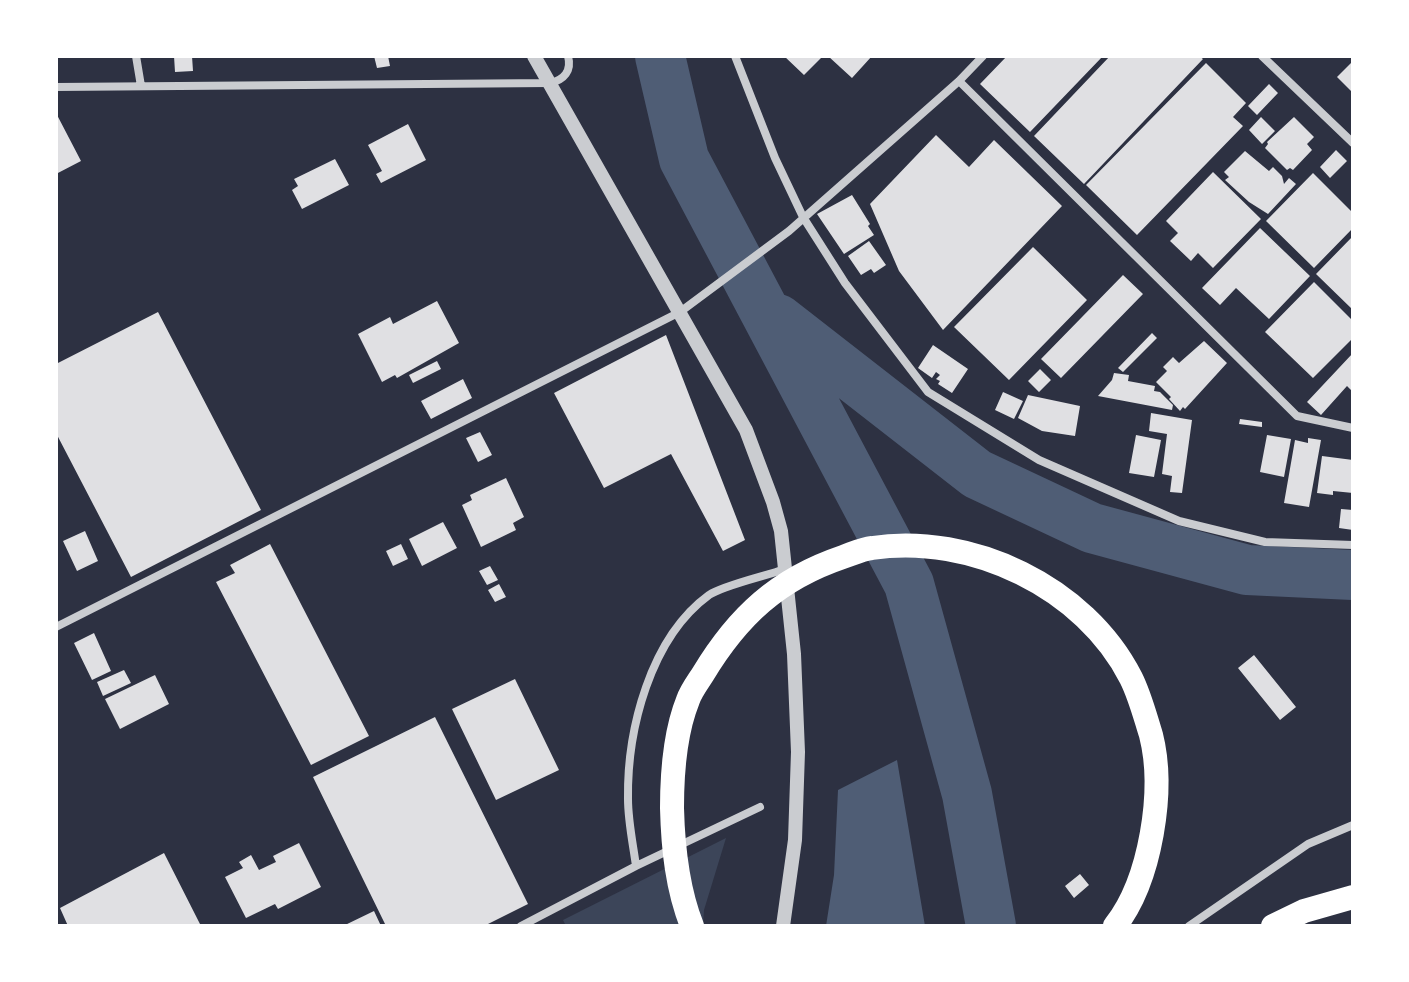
<!DOCTYPE html>
<style>
body{margin:0}
#map{position:relative;width:1409px;height:982px;overflow:hidden;background:#2d3142;font-family:"Times New Roman",serif}
canvas{display:block}
.frame{position:absolute;inset:0;border:58px solid #fff;pointer-events:none}
</style>
<div id="map">
<canvas width="1409" height="982"></canvas>
<div class="frame"></div>
</div>
<script>
const ctx = document.querySelector('canvas').getContext('2d');
ctx.lineJoin = 'round';
function fill(path, color) { ctx.fillStyle = color; ctx.fill(path, 'evenodd'); }
function trace(path, color, width, dash) { ctx.strokeStyle = color; ctx.lineWidth = width; ctx.lineCap = dash ? 'butt' : 'round'; ctx.setLineDash(dash || []); ctx.stroke(path); }
const green = new Path2D(`
 M 726,838 L 704,910 L 703,926 L 566,926 L 563,920 Z`);
const water = new Path2D(`
 M 897,760 L 925,926 L 826,926 L 834,875 L 838,790 Z`);
const river = new Path2D(`
 M 660,56 L 684,159 L 909,584 L 967,794 L 991,926
 M 778,319 L 977,474 L 1092,528 L 1247,570 L 1353,575`);
const building = new Path2D(`
 M 174,56 L 192,56 L 193,71 L 175,72 Z
 M 374,56 L 388,56 L 390,66 L 377,68 Z
 M 784,56 L 823,56 L 804,75 Z
 M 828,56 L 872,56 L 852,78 Z
 M 1007,56 L 1103,56 L 1030,132 L 980,84 Z
 M 1110,56 L 1199,56 L 1203,59 L 1084,184 L 1034,136 Z
 M 1353,61 L 1353,93 L 1337,77 Z
 M 1206,63 L 1246,103 L 1233,117 L 1243,126 L 1137,235 L 1086,185 Z
 M 1269,84 L 1278,93 L 1257,115 L 1248,106 Z
 M 56,113 L 81,161 L 56,174 Z
 M 1261,117 L 1275,131 L 1262,144 L 1249,130 Z
 M 1294,117 L 1314,137 L 1307,144 L 1312,150 L 1293,170 L 1290,168 L 1287,170 L 1265,148 L 1268,144 L 1267,142 Z
 M 408,124 L 426,160 L 381,183 L 376,174 L 382,171 L 368,145 Z
 M 936,135 L 969,167 L 994,140 L 1062,206 L 943,330 L 899,271 L 870,204 Z
 M 1336,150 L 1347,161 L 1330,178 L 1320,167 Z
 M 1245,151 L 1269,171 L 1273,167 L 1282,176 L 1284,184 L 1289,178 L 1296,184 L 1268,214 L 1249,202 L 1225,180 L 1229,177 L 1224,172 Z
 M 335,159 L 349,185 L 302,209 L 292,190 L 298,186 L 294,179 Z
 M 1213,172 L 1261,219 L 1213,268 L 1198,253 L 1191,261 L 1170,241 L 1178,233 L 1166,221 Z
 M 1313,173 L 1353,213 L 1353,228 L 1314,268 L 1266,221 Z
 M 852,195 L 870,224 L 868,226 L 874,235 L 844,254 L 817,214 Z
 M 1260,228 L 1310,276 L 1269,319 L 1236,288 L 1220,305 L 1202,288 Z
 M 1353,236 L 1353,310 L 1316,274 Z
 M 869,241 L 886,265 L 874,273 L 871,269 L 861,275 L 848,256 Z
 M 1033,247 L 1087,300 L 1009,380 L 954,327 Z
 M 1123,275 L 1143,294 L 1061,378 L 1041,359 Z
 M 1314,282 L 1353,321 L 1353,338 L 1313,378 L 1265,332 Z
 M 437,301 L 459,343 L 397,378 L 395,375 L 382,382 L 358,334 L 390,317 L 393,324 Z
 M 158,312 L 261,510 L 131,577 L 56,433 L 56,364 Z
 M 1152,333 L 1157,338 L 1123,372 L 1118,368 Z
 M 666,335 L 745,540 L 723,551 L 671,454 L 604,488 L 554,393 Z
 M 1204,341 L 1227,363 L 1185,409 L 1183,407 L 1180,411 L 1169,399 L 1171,397 L 1156,382 L 1167,371 L 1163,367 L 1173,357 L 1179,363 Z
 M 933,345 L 968,369 L 952,393 L 938,384 L 940,381 L 936,379 L 940,375 L 936,372 L 932,378 L 918,368 Z
 M 1353,353 L 1353,392 L 1347,386 L 1321,415 L 1307,402 Z
 M 437,361 L 441,369 L 413,383 L 409,375 Z
 M 1040,369 L 1051,380 L 1039,392 L 1028,381 Z
 M 1114,373 L 1129,375 L 1128,381 L 1155,386 L 1154,391 L 1160,392 L 1173,405 L 1172,410 L 1098,396 L 1112,380 Z
 M 463,379 L 472,398 L 431,419 L 421,401 Z
 M 1003,392 L 1023,401 L 1014,419 L 995,410 Z
 M 1028,395 L 1080,406 L 1075,436 L 1042,431 L 1018,418 Z
 M 1151,413 L 1192,420 L 1182,493 L 1170,492 L 1172,476 L 1162,474 L 1167,434 L 1149,431 Z
 M 1240,419 L 1262,422 L 1262,427 L 1239,424 Z
 M 480,432 L 492,455 L 478,462 L 466,438 Z
 M 1136,435 L 1161,440 L 1154,477 L 1129,473 Z
 M 1267,435 L 1291,439 L 1284,477 L 1260,472 Z
 M 1308,438 L 1321,440 L 1309,507 L 1284,503 L 1295,440 L 1308,443 Z
 M 1322,456 L 1353,460 L 1353,493 L 1333,491 L 1333,495 L 1317,493 Z
 M 506,478 L 524,517 L 513,523 L 516,530 L 481,547 L 462,505 L 472,500 L 470,495 Z
 M 1341,509 L 1353,510 L 1353,530 L 1339,528 Z
 M 443,522 L 457,548 L 422,566 L 409,539 Z
 M 85,531 L 98,561 L 77,571 L 63,541 Z
 M 270,544 L 369,736 L 311,765 L 216,582 L 235,573 L 230,565 Z
 M 401,544 L 408,559 L 393,566 L 386,551 Z
 M 490,566 L 498,580 L 487,585 L 479,571 Z
 M 499,584 L 506,597 L 495,602 L 488,590 Z
 M 94,633 L 111,671 L 92,680 L 74,643 Z
 M 1254,655 L 1296,707 L 1280,720 L 1238,668 Z
 M 124,670 L 131,683 L 103,696 L 97,682 Z
 M 155,675 L 169,704 L 120,729 L 105,699 Z
 M 515,679 L 559,770 L 496,800 L 452,709 Z
 M 435,717 L 528,904 L 484,926 L 386,926 L 313,777 Z
 M 299,843 L 321,887 L 278,909 L 275,904 L 246,918 L 225,877 L 243,868 L 239,862 L 251,855 L 259,870 L 276,862 L 273,856 Z
 M 164,853 L 201,926 L 68,926 L 60,908 Z
 M 1080,874 L 1089,885 L 1074,898 L 1065,886 Z
 M 374,911 L 381,926 L 343,926 Z`);
const minor = new Path2D(`
 M 136,56 L 141,86
 M 735,56 L 775,158 L 803,217 L 845,283 L 928,392 L 1039,460 L 1179,521 L 1265,542 L 1353,545
 M 1262,56 L 1353,143
 M 959,81 L 1297,416 L 1353,428
 M 56,87 L 550,83 C 564,80 572,71 568,56
 M 56,627 L 680,312 L 789,231 L 959,81 L 983,56
 M 636,866 L 760,807
 M 521,926 L 636,866 C 633,844 628,821 628,799 C 627,730 650,638 709,595 C 724,585 766,576 785,569
 M 1189,926 L 1308,844 L 1353,825`);
const tertiary = new Path2D(`
 M 534,56 L 746,430 L 773,502 L 781,531 L 794,654 L 798,752 L 795,840 L 783,926`);
const motorway = new Path2D(`
 M 692,926 C 677,888 673,848 672,808 C 672,773 675,732 688,700 C 691,691 698,682 703,674 C 738,616 778,579 843,557 C 852,554 862,549 872,548 C 971,533 1085,587 1131,678 C 1140,696 1145,716 1151,735 C 1165,790 1151,880 1115,926
 M 1273,926 L 1304,911 L 1353,897`);
fill(green, '#3c4559');
fill(water, '#4f5d75');
trace(river, '#4f5d75', 50);
fill(building, '#e0e0e3');
trace(minor, '#caccd0', 8);
trace(tertiary, '#caccd0', 14);
trace(motorway, '#fff', 24);
</script>
